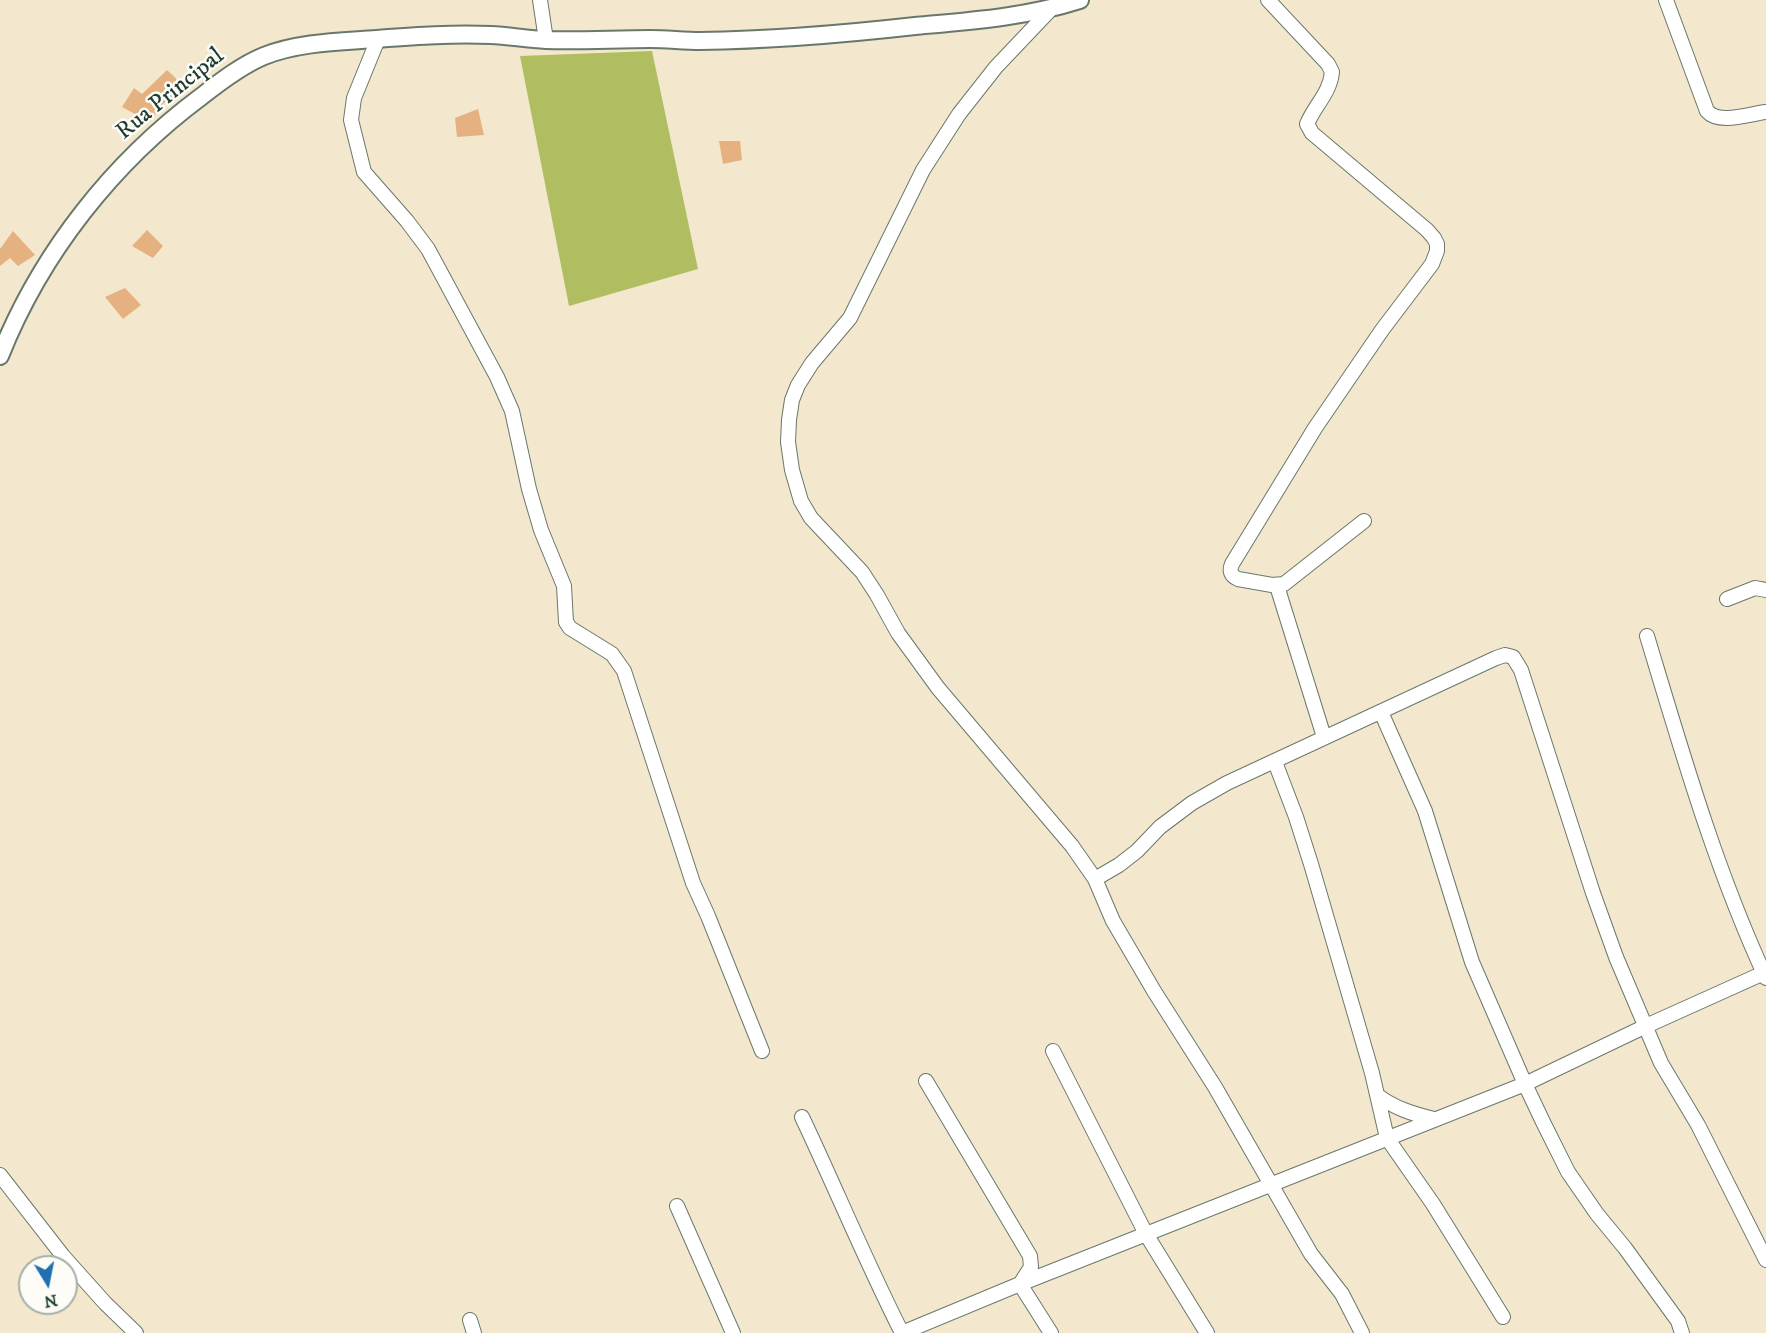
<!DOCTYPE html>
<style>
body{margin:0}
#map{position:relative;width:1766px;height:1333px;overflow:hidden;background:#f3e7ce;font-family:"IM FELL DW Pica",serif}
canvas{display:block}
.north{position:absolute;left:18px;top:1255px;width:60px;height:60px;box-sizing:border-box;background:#fdfcf7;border:2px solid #a4b0a9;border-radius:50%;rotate:170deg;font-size:16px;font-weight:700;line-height:24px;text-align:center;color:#1f3d34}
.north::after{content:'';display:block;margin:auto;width:21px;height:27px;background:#1f6fb2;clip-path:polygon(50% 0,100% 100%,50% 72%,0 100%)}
</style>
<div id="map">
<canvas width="1766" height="1333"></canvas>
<div class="north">N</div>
</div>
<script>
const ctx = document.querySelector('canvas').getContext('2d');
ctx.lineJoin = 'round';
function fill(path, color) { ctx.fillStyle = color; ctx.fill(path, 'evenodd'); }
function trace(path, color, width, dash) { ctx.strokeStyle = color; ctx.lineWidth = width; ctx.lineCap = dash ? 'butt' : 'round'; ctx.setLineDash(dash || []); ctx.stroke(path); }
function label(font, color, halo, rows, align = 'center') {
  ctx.font = font + ' "IM FELL DW Pica",serif'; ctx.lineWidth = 5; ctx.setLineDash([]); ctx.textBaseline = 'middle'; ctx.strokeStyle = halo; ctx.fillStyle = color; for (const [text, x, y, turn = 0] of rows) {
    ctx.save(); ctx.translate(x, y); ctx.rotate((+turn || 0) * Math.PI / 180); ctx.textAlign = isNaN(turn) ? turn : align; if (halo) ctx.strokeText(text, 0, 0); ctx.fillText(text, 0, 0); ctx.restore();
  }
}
const green = new Path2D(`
 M 652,51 L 698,269 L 569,306 L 520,56 Z`);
const building = new Path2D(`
 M 167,70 L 185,87 L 163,104 L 150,122 L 122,107 L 134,88 L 142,94 Z
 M 478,109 L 484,135 L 457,137 L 455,118 Z
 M 719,141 L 740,141 L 742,160 L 723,164 Z
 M 147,230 L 163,246 L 153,258 L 132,246 Z
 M 13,231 L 35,255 L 18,266 L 10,258 L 0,266 L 0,249 Z
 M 125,288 L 141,305 L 123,319 L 105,297 Z`);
const minor = new Path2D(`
 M 540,0 L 546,40
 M 1268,0 L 1328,64 L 1332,72 C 1330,93 1315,105 1307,124 L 1312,133 L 1427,230 L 1434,238 L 1437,244 L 1437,251 L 1432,264 L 1382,330 L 1315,428 L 1232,564 C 1229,571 1231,576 1238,579 L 1272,585 L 1284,584 L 1364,521
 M 1666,0 L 1707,111 C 1719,125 1749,114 1766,112
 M 1052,8 L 996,67 L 959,114 L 923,170 L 850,318 L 812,363 L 798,385 L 792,400 L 789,420 L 788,442 L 792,470 L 801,501 L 811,518 L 862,572 L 877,595 L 898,633 L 938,688 L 1072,846 L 1095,879 L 1113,921 L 1154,991 L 1215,1087 L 1311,1254 L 1342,1294 L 1362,1333
 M 378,39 L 354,98 L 351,120 L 364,172 L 407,221 L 428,249 L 497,377 L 512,411 L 529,489 L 541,530 L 564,586 L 566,622 L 570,628 L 612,654 L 624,671 L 693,883 L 708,916 L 762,1051
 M 1277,586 L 1324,737
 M 1727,599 L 1755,588 L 1766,590
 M 1647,636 C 1682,752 1715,868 1766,978
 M 1381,712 L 1425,811 L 1472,962 L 1525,1084 L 1543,1122 L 1568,1172 L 1597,1214 L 1625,1248 L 1678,1321 L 1682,1333
 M 1275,762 L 1296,817 L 1311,864 L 1372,1073 L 1387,1138 L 1433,1204 L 1503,1317
 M 1095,879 L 1119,865 L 1137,851 L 1160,827 L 1192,803 L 1227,783 L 1496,658 L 1505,655 L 1513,657 L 1521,670 L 1593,893 L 1616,957 L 1661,1063 L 1698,1125 L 1766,1260
 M 1053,1051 L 1146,1234 L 1207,1333
 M 926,1081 L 1030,1256 L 1031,1267 L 1020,1284 L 1051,1333
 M 1377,1095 C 1394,1108 1413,1114 1434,1119
 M 802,1117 C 836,1189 866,1262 902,1333
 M 0,1175 L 63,1256 L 105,1303 L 136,1333
 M 677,1206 L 733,1333
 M 470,1320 L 474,1333
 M 902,1333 L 1020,1284 L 1525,1084 L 1646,1026 L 1766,972`);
const tertiary = new Path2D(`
 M 0,356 C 41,253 113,162 202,96 C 221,81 242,65 264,56 C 294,44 330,42 361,40 C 404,37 447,33 491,35 C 509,36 527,39 546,40 C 581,41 616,39 651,39 C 667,39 684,41 700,41 C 772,40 844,34 915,26 C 970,21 1027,17 1080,0`);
const streetNames = [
 ["Rua Principal",171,95,-39]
];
fill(green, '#b0be61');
fill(building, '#e5b181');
trace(minor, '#69786a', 16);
trace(tertiary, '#69786a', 20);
trace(minor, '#fff', 14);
trace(tertiary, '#fff', 16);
label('24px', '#1f3d34', '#fdfcf7', streetNames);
</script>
